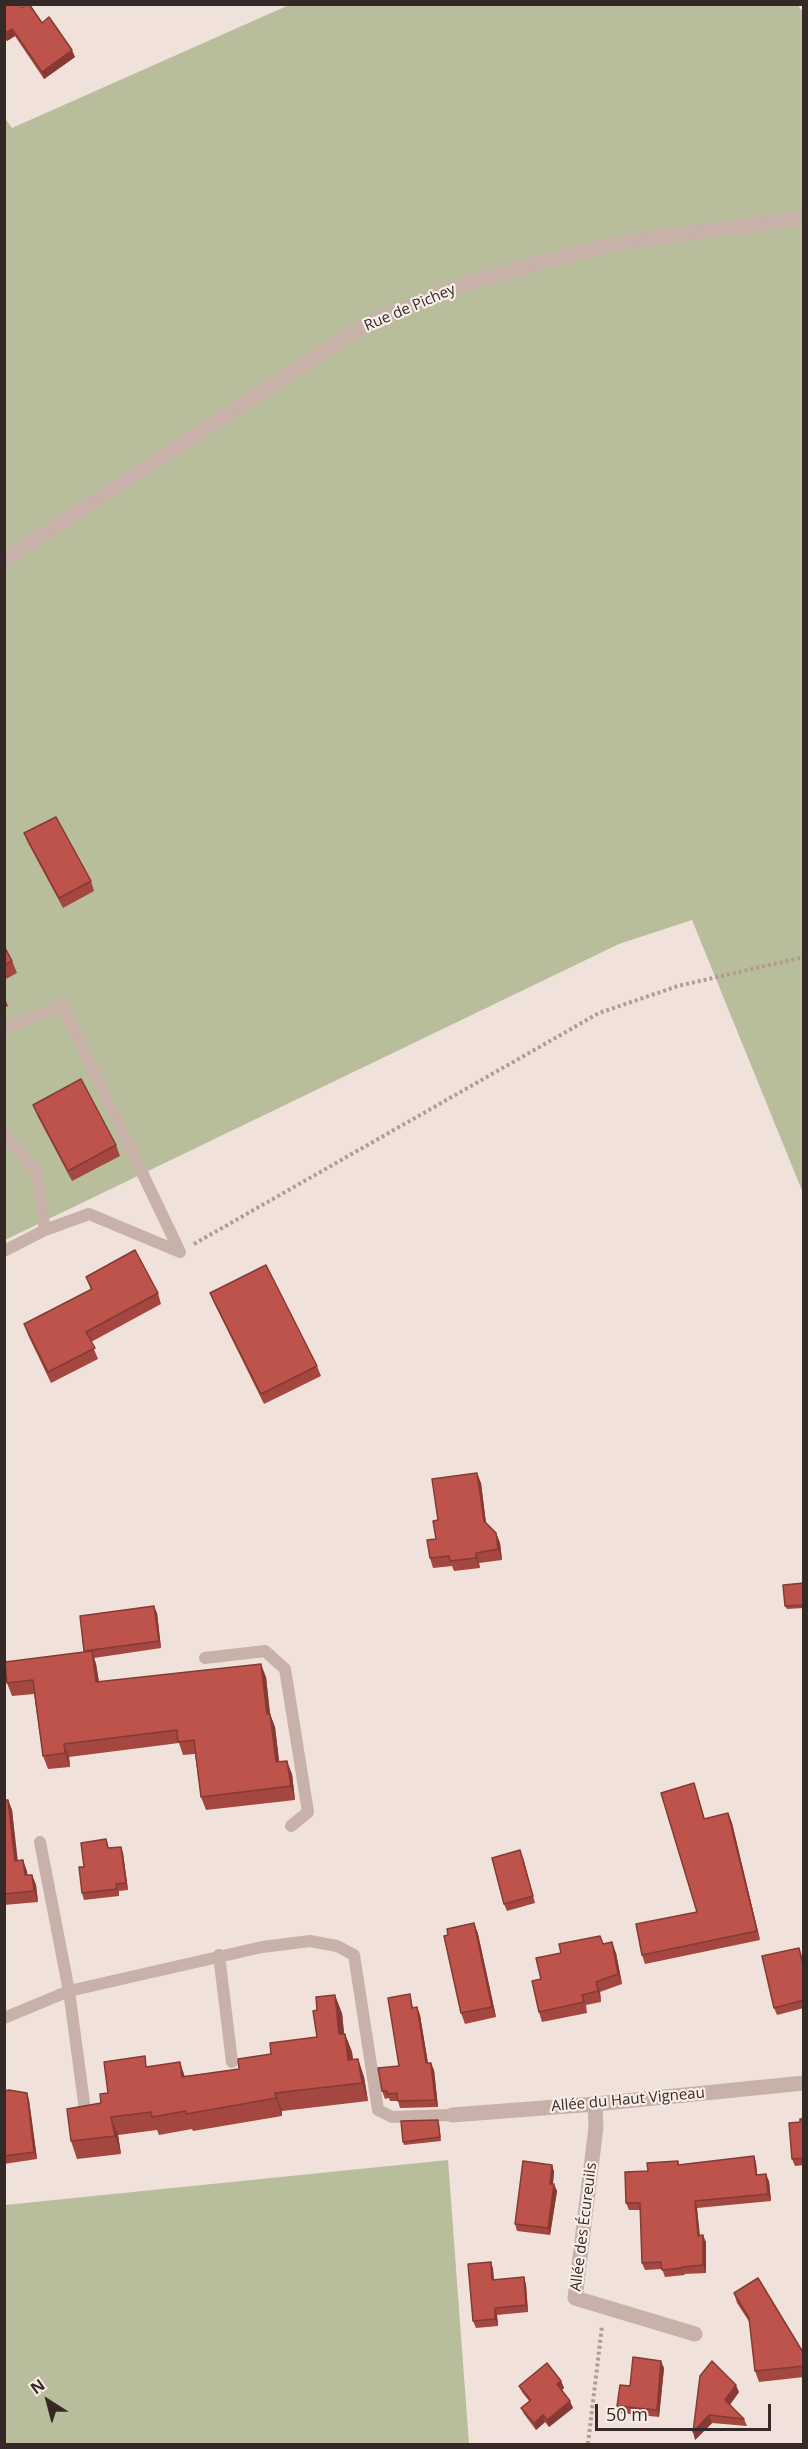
<!DOCTYPE html>
<meta charset="utf-8">
<style>
body{margin:0}
#map{position:relative;width:808px;height:2449px;overflow:hidden;background:#f0e2db;font-family:"Open Sans",sans-serif}
canvas{display:block}
.frame{position:absolute;inset:0;border:6px solid #342927;pointer-events:none}
.north{position:absolute;left:18px;top:2371px;width:60px;height:60px;-webkit-text-stroke:4px #f8ede7;paint-order:stroke;rotate:324deg;font-size:16px;font-weight:700;line-height:24px;text-align:center;color:#342927}
.north::after{content:'';display:block;margin:auto;width:21px;height:27px;background:#342927;clip-path:polygon(50% 0,100% 100%,50% 72%,0 100%)}
.scale{position:absolute;left:595px;top:2404px;width:176px;height:27px;box-sizing:border-box;border:3px solid #342927;border-top:0;padding-left:8px;font-size:18px;line-height:21px;white-space:nowrap;color:#342927;-webkit-text-stroke:4px #f8ede7;paint-order:stroke}
</style>
<div id="map">
<canvas width="808" height="2449"></canvas>
<div class="frame"></div>
<div class="north">N</div>
<div class="scale">50 m</div>
</div>
<script>
const ctx = document.querySelector('canvas').getContext('2d');
ctx.lineJoin = 'round';
function fill(path, color) { ctx.fillStyle = color; ctx.fill(path, 'evenodd'); }
function trace(path, color, width, dash) { ctx.strokeStyle = color; ctx.lineWidth = width; ctx.lineCap = dash ? 'butt' : 'round'; ctx.setLineDash(dash || []); ctx.stroke(path); }
function label(font, color, halo, rows, align = 'center') {
  ctx.font = font + ' "Open Sans",sans-serif'; ctx.lineWidth = 4.5; ctx.setLineDash([]); ctx.textBaseline = 'middle'; ctx.strokeStyle = halo; ctx.fillStyle = color; for (const [text, x, y, turn = 0] of rows) {
    ctx.save(); ctx.translate(x, y); ctx.rotate((+turn || 0) * Math.PI / 180); ctx.textAlign = isNaN(turn) ? turn : align; if (halo) ctx.strokeText(text, 0, 0); ctx.fillText(text, 0, 0); ctx.restore();
  }
}
const green = new Path2D(`
 M 289,5 L 798,5 L 804,14 L 803,1193 L 692,920 L 619,944 L 5,1240 L 4,117 L 12,128 Z
 M 448,2160 L 469,2444 L 5,2444 L 5,2205 Z`);
const path = new Path2D(`
 M 194,1244 L 599,1013 L 678,986 L 804,957
 M 588,2444 L 602,2326`);
const lane = new Path2D(`
 M 4,1029 L 62,1005 L 180,1252
 M 4,1134 L 36,1171 L 45,1230 L 4,1251
 M 45,1230 L 89,1214 L 180,1252
 M 205,1658 L 265,1651 L 285,1669 L 308,1812 L 291,1826
 M 40,1842 L 69,1991 L 85,2110
 M 219,1955 L 232,2062
 M 4,2018 L 69,1991 L 262,1947 L 310,1941 L 337,1946 L 354,1955 L 378,2110 L 392,2117 L 452,2115`);
const street = new Path2D(`
 M 4,560 L 369,322 L 468,283 L 554,259 L 630,241 L 804,218
 M 595,2104 L 596,2127 L 575,2298 L 695,2334
 M 452,2115 L 595,2104 L 804,2083`);
const wall = new Path2D(`
 M 4,4 L 22,8 L 42,23 L 75,57 L 44,79 L 15,36 L 7,41 L 4,37 Z
 M 24,833 L 91,881 L 94,891 L 63,908 L 28,843 Z
 M 4,946 L 12,961 L 17,973 L 4,980 Z
 M 4,996 L 8,1006 L 4,1008 Z
 M 33,1105 L 116,1145 L 120,1156 L 72,1181 L 37,1115 Z
 M 86,1277 L 158,1293 L 161,1304 L 91,1342 L 98,1359 L 51,1383 L 28,1335 L 24,1324 L 91,1290 Z
 M 210,1293 L 317,1366 L 321,1376 L 264,1404 L 214,1303 Z
 M 481,1483 L 486,1524 L 496,1533 L 500,1543 L 502,1560 L 479,1563 L 480,1568 L 454,1571 L 452,1566 L 433,1568 L 430,1558 L 436,1539 L 438,1520 Z
 M 804,1583 L 804,1608 L 787,1609 L 785,1606 Z
 M 157,1613 L 161,1648 L 94,1658 L 96,1664 L 99,1682 L 266,1677 L 270,1714 L 275,1727 L 279,1762 L 292,1774 L 295,1800 L 206,1810 L 201,1797 L 195,1754 L 183,1755 L 179,1743 L 69,1757 L 70,1767 L 48,1769 L 43,1756 L 34,1694 L 12,1696 L 7,1683 L 84,1652 Z
 M 694,1783 L 705,1819 L 728,1813 L 732,1823 L 760,1940 L 645,1964 L 642,1955 L 697,1912 Z
 M 4,1800 L 8,1800 L 12,1810 L 17,1860 L 23,1860 L 27,1875 L 32,1875 L 36,1885 L 38,1902 L 4,1905 Z
 M 109,1848 L 123,1853 L 128,1890 L 119,1891 L 119,1896 L 84,1900 L 82,1893 L 84,1867 Z
 M 523,1857 L 535,1903 L 507,1911 L 504,1904 Z
 M 474,1923 L 478,1934 L 496,2017 L 465,2024 L 461,2013 Z
 M 603,1944 L 616,1953 L 622,1984 L 600,1992 L 601,2002 L 586,2005 L 587,2013 L 542,2022 L 539,2012 L 541,1979 Z
 M 802,1955 L 804,1963 L 804,2008 L 777,2015 L 774,2008 Z
 M 410,1994 L 413,2008 L 417,2007 L 420,2015 L 428,2063 L 434,2070 L 438,2107 L 400,2108 L 398,2101 L 390,2101 L 389,2098 L 385,2099 L 382,2091 L 399,2066 Z
 M 342,2013 L 344,2034 L 345,2034 L 352,2052 L 353,2059 L 358,2059 L 364,2077 L 368,2101 L 282,2111 L 282,2116 L 193,2131 L 192,2129 L 159,2135 L 157,2130 L 118,2135 L 121,2154 L 77,2159 L 71,2141 L 108,2093 L 148,2066 L 185,2076 L 239,2069 L 271,2054 L 317,2037 Z
 M 4,2091 L 29,2100 L 37,2159 L 4,2164 Z
 M 804,2119 L 804,2165 L 795,2166 L 792,2159 L 800,2122 Z
 M 439,2124 L 441,2141 L 404,2145 L 403,2142 Z
 M 754,2156 L 756,2163 L 757,2174 L 769,2181 L 771,2201 L 697,2208 L 700,2235 L 706,2242 L 706,2273 L 684,2274 L 685,2275 L 665,2277 L 662,2269 L 645,2270 L 642,2263 L 641,2210 L 629,2210 L 626,2203 L 648,2171 L 678,2161 L 679,2165 Z
 M 552,2165 L 554,2172 L 553,2184 L 557,2191 L 550,2235 L 517,2231 L 515,2224 Z
 M 491,2262 L 493,2269 L 494,2280 L 524,2277 L 526,2285 L 528,2312 L 497,2315 L 498,2326 L 476,2328 L 473,2321 Z
 M 734,2293 L 804,2354 L 804,2377 L 759,2382 L 755,2371 L 750,2323 L 737,2303 Z
 M 664,2368 L 659,2417 L 620,2413 L 617,2406 L 630,2386 Z
 M 700,2376 L 739,2392 L 730,2405 L 744,2419 L 747,2426 L 712,2423 L 695,2440 Z
 M 561,2381 L 564,2388 L 562,2390 L 573,2408 L 549,2427 L 545,2422 L 536,2430 L 524,2414 L 521,2408 L 529,2401 L 522,2392 L 519,2386 Z`);
const shadedWall = new Path2D(`
 M 12,29 L 15,36 L 7,41 L 5,34 Z
 M 72,50 L 75,57 L 44,79 L 42,72 Z
 M 477,1473 L 481,1483 L 487,1531 L 484,1521 Z
 M 496,1533 L 500,1543 L 502,1560 L 498,1549 Z
 M 476,1553 L 479,1563 L 480,1568 L 476,1558 Z
 M 154,1606 L 157,1613 L 161,1648 L 159,1641 Z
 M 92,1651 L 96,1664 L 101,1695 L 96,1682 Z
 M 261,1664 L 266,1677 L 270,1714 L 275,1727 L 281,1776 L 276,1762 L 267,1714 Z
 M 64,1744 L 69,1757 L 70,1767 L 65,1753 Z
 M 287,1761 L 292,1774 L 295,1800 L 291,1786 Z
 M 8,1800 L 12,1810 L 19,1871 L 15,1861 Z
 M 728,1813 L 732,1823 L 760,1940 L 757,1931 Z
 M 121,1847 L 123,1853 L 128,1890 L 126,1883 Z
 M 23,1860 L 27,1871 L 29,1886 L 25,1875 Z
 M 32,1875 L 36,1885 L 38,1902 L 34,1891 Z
 M 474,1923 L 478,1934 L 496,2017 L 492,2007 Z
 M 612,1942 L 616,1953 L 622,1984 L 618,1974 Z
 M 596,1982 L 600,1992 L 601,2002 L 598,1991 Z
 M 335,1995 L 342,2013 L 346,2052 L 339,2034 Z
 M 417,2007 L 420,2015 L 429,2070 L 426,2063 Z
 M 345,2034 L 352,2052 L 355,2077 L 348,2060 Z
 M 358,2059 L 364,2077 L 368,2101 L 362,2083 Z
 M 180,2062 L 186,2080 L 182,2077 Z
 M 431,2063 L 434,2070 L 438,2107 L 435,2100 Z
 M 27,2093 L 29,2100 L 37,2159 L 34,2152 Z
 M 275,2093 L 282,2111 L 282,2116 L 276,2098 Z
 M 111,2117 L 118,2135 L 121,2154 L 115,2136 Z
 M 754,2156 L 756,2163 L 758,2182 L 756,2175 Z
 M 552,2165 L 554,2172 L 552,2191 L 550,2184 Z
 M 766,2174 L 769,2181 L 771,2201 L 768,2194 Z
 M 554,2184 L 557,2191 L 550,2235 L 548,2228 Z
 M 695,2201 L 697,2208 L 700,2243 L 698,2236 Z
 M 703,2235 L 706,2242 L 706,2273 L 703,2265 Z
 M 491,2262 L 493,2269 L 494,2287 L 492,2280 Z
 M 524,2277 L 526,2285 L 528,2312 L 526,2305 Z
 M 495,2308 L 497,2315 L 498,2326 L 495,2319 Z
 M 661,2361 L 664,2368 L 659,2417 L 657,2410 Z
 M 561,2381 L 564,2388 L 560,2391 L 557,2384 Z
 M 736,2385 L 739,2392 L 728,2407 L 725,2400 Z
 M 570,2401 L 573,2408 L 549,2427 L 547,2420 Z
 M 543,2415 L 545,2422 L 536,2430 L 534,2423 Z
 M 709,2415 L 712,2423 L 695,2440 L 693,2432 Z`);
const building = new Path2D(`
 M 4,4 L 20,4 L 22,8 L 27,4 L 29,4 L 42,23 L 49,17 L 72,50 L 42,72 L 12,29 L 4,34 Z
 M 56,817 L 91,881 L 59,898 L 24,833 Z
 M 4,946 L 12,961 L 4,965 Z
 M 81,1079 L 116,1145 L 68,1171 L 33,1105 Z
 M 135,1250 L 158,1293 L 86,1332 L 95,1348 L 48,1372 L 24,1324 L 92,1289 L 86,1277 Z
 M 266,1265 L 317,1366 L 261,1394 L 210,1293 Z
 M 477,1473 L 484,1521 L 496,1533 L 498,1549 L 476,1553 L 476,1558 L 450,1561 L 449,1556 L 430,1558 L 427,1540 L 436,1539 L 433,1521 L 438,1520 L 432,1479 Z
 M 804,1583 L 804,1605 L 785,1606 L 783,1585 Z
 M 154,1606 L 159,1641 L 84,1651 L 80,1616 Z
 M 92,1651 L 96,1682 L 261,1664 L 267,1714 L 270,1714 L 276,1762 L 287,1761 L 291,1786 L 201,1797 L 194,1740 L 178,1742 L 177,1730 L 64,1744 L 65,1753 L 43,1756 L 33,1680 L 7,1683 L 5,1662 Z
 M 694,1783 L 704,1819 L 728,1813 L 757,1931 L 642,1955 L 636,1924 L 697,1912 L 661,1793 Z
 M 4,1800 L 8,1800 L 15,1861 L 23,1860 L 25,1875 L 32,1875 L 34,1891 L 4,1894 Z
 M 106,1839 L 108,1848 L 121,1847 L 126,1883 L 116,1884 L 117,1889 L 82,1893 L 79,1867 L 84,1867 L 81,1843 Z
 M 520,1850 L 533,1896 L 504,1904 L 492,1858 Z
 M 474,1923 L 492,2007 L 461,2013 L 444,1936 L 448,1935 L 447,1929 Z
 M 600,1936 L 603,1944 L 612,1942 L 618,1974 L 596,1982 L 598,1991 L 582,1995 L 584,2002 L 539,2012 L 532,1981 L 541,1979 L 536,1958 L 561,1953 L 559,1944 Z
 M 799,1948 L 804,1968 L 804,2000 L 774,2008 L 762,1956 Z
 M 410,1994 L 412,2008 L 417,2007 L 426,2063 L 431,2063 L 435,2100 L 398,2101 L 397,2093 L 387,2094 L 387,2091 L 382,2091 L 378,2068 L 399,2066 L 388,1998 Z
 M 335,1995 L 339,2034 L 345,2034 L 348,2060 L 358,2059 L 362,2083 L 275,2093 L 276,2098 L 186,2114 L 186,2111 L 152,2117 L 151,2112 L 111,2117 L 115,2136 L 71,2141 L 67,2109 L 101,2103 L 100,2094 L 108,2093 L 104,2062 L 145,2056 L 146,2067 L 180,2062 L 182,2077 L 239,2069 L 238,2059 L 271,2054 L 270,2043 L 317,2037 L 313,2011 L 317,2010 L 316,1997 Z
 M 9,2090 L 27,2093 L 34,2152 L 4,2156 L 4,2091 Z
 M 800,2119 L 804,2119 L 804,2158 L 792,2159 L 789,2123 L 800,2122 Z
 M 438,2120 L 440,2137 L 403,2142 L 401,2121 Z
 M 754,2156 L 756,2175 L 766,2174 L 768,2194 L 695,2201 L 698,2236 L 703,2235 L 703,2265 L 682,2267 L 682,2268 L 662,2270 L 661,2262 L 642,2263 L 640,2203 L 626,2203 L 625,2172 L 648,2171 L 647,2163 L 678,2161 L 678,2165 Z
 M 523,2161 L 552,2165 L 550,2184 L 554,2184 L 548,2228 L 515,2224 Z
 M 491,2262 L 492,2280 L 524,2277 L 526,2305 L 495,2308 L 495,2319 L 473,2321 L 468,2264 Z
 M 758,2278 L 804,2354 L 804,2366 L 755,2371 L 749,2318 L 734,2293 Z
 M 633,2357 L 661,2361 L 657,2410 L 617,2406 L 620,2385 L 630,2386 Z
 M 712,2361 L 736,2385 L 725,2400 L 744,2419 L 709,2415 L 693,2432 L 700,2376 Z
 M 547,2363 L 561,2381 L 557,2384 L 570,2401 L 547,2420 L 543,2415 L 534,2423 L 521,2408 L 531,2400 L 519,2386 Z`);
const streetNames = [
 ["Rue de Pichey",410,308,-23],
 ["Allée du Haut Vigneau",628,2100,-5],
 ["Allée des Écureuils",584,2227,-83]
];
fill(green, '#b8be9c');
trace(path, '#b39b92', 4, [3, 3]);
trace(lane, '#c7b1a8', 12);
trace(street, '#c7b1a8', 15);
fill(wall, '#a34740');
fill(shadedWall, '#853a34');
fill(building, '#be534b');
trace(building, '#853a34', 1.5);
label('15px', '#342927', '#f8ede7', streetNames);
</script>
